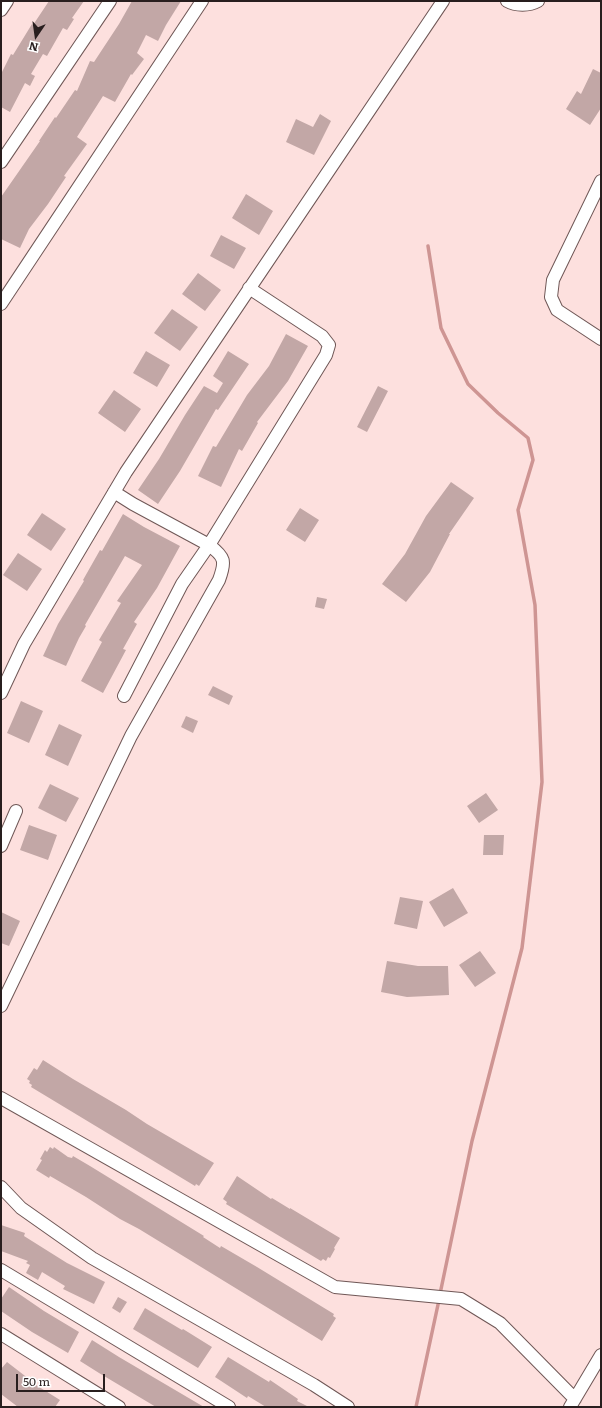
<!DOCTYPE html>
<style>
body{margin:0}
#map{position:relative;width:602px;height:1408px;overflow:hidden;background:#fde0de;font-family:Literata,serif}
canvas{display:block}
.frame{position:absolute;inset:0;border:2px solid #281e1e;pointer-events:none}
.north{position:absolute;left:16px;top:16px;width:40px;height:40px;-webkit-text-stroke:3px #fff;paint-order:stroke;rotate:193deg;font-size:11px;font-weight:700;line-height:16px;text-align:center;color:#281e1e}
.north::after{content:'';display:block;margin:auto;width:14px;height:18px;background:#281e1e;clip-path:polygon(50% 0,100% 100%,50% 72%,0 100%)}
.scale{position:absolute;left:16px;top:1374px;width:89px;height:18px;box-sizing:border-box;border:2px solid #281e1e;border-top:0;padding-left:5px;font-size:12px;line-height:14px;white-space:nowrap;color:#281e1e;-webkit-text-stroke:3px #fff;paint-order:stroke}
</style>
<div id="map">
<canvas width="602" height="1408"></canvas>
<div class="frame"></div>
<div class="north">N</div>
<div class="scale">50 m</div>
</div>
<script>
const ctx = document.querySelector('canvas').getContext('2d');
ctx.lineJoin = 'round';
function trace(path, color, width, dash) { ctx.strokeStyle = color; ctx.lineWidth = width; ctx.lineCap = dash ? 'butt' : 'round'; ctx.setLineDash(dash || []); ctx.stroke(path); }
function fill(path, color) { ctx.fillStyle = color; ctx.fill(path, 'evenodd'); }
const stream = new Path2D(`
 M 428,246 L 441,328 L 468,384 L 498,413 L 528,438 L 533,460 L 518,510 L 535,605 L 542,782 L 522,948 L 472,1141 L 440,1294
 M 416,1407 L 439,1300`);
const building = new Path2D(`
 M 49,1 L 84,1 L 72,18 L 74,19 L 67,30 L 63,28 L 47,56 L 43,54 L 31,74 L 35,76 L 30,86 L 25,83 L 10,112 L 1,107 L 1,74 L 11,54 L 13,55 L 32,24 L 33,25 Z
 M 132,1 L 181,1 L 166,25 L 158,41 L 146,35 L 137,53 L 144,59 L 132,75 L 131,74 L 115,102 L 103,96 L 77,137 L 87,144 L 64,176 L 66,177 L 48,204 L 29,229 L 20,248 L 1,239 L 1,197 L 40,141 L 39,141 L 55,117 L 56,118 L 75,90 L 77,91 L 90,61 L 94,62 L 119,24 Z
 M 593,69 L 601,73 L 601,108 L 590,125 L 566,109 L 577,91 L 581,94 Z
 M 320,114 L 331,121 L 314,155 L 286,142 L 296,119 L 313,127 Z
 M 246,194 L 273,211 L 259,235 L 232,218 Z
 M 221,235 L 246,248 L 234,269 L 210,256 Z
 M 198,273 L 221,290 L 205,311 L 182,294 Z
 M 172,309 L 198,327 L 180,351 L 154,333 Z
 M 286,334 L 308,346 L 288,381 L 257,422 L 258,423 L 242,451 L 239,449 L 221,487 L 198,476 L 213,446 L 216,447 L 247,395 L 269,366 Z
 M 146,351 L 170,365 L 157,387 L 133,373 Z
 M 228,351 L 249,364 L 218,410 L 216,409 L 180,471 L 158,504 L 138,490 L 159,459 L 185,415 L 204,386 L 217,393 L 223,383 L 213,376 Z
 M 378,386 L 388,391 L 367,432 L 357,427 Z
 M 114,390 L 141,409 L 125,432 L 98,413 Z
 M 451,482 L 474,498 L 449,534 L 450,534 L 430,572 L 406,602 L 382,584 L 405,554 L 426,516 Z
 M 300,508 L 319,520 L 305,542 L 286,530 Z
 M 42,513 L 66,529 L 51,551 L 27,535 Z
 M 123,514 L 144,527 L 180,546 L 157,588 L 134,622 L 137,624 L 123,649 L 126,650 L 103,693 L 81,681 L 102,642 L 99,640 L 121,603 L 117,601 L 142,565 L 125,556 L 85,625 L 86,626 L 79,638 L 66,666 L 43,656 L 58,624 L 84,581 L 83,580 L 100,550 L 102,551 Z
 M 18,553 L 42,569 L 27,591 L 3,575 Z
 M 317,597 L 327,599 L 324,609 L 315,607 Z
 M 213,686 L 233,696 L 229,705 L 208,695 Z
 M 21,701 L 43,711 L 29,743 L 7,733 Z
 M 186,716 L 198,721 L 193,733 L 181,727 Z
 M 59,724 L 82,735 L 68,766 L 45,755 Z
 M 50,784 L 79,798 L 66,822 L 38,808 Z
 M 486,793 L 498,810 L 479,823 L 467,806 Z
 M 29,825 L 57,835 L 48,860 L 20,850 Z
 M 484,835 L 504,835 L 503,855 L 483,855 Z
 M 453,888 L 468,913 L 444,927 L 429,902 Z
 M 400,897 L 423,901 L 417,929 L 394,924 Z
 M 1,912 L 20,921 L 9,946 L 1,943 Z
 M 480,951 L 496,973 L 475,987 L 459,965 Z
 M 387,961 L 418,966 L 448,966 L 449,995 L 407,997 L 381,992 Z
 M 43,1060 L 73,1079 L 126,1110 L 147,1124 L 214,1163 L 199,1186 L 196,1184 L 195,1186 L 31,1087 L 32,1085 L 29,1083 L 30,1081 L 27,1079 L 34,1068 L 37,1070 Z
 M 50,1147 L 53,1149 L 54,1147 L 68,1157 L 72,1158 L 73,1156 L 90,1166 L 204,1236 L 203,1237 L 220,1248 L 221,1246 L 257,1267 L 334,1314 L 333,1316 L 336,1318 L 322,1341 L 139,1229 L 120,1219 L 86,1197 L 50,1176 L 49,1178 L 36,1170 L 42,1160 L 40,1159 L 45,1150 L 47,1152 Z
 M 237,1176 L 271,1199 L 272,1198 L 290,1209 L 290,1208 L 340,1238 L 334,1248 L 335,1249 L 330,1258 L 328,1257 L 326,1261 L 323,1259 L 321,1261 L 226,1204 L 227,1202 L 223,1199 Z
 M 1,1225 L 25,1233 L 24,1236 L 67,1263 L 105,1282 L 94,1304 L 63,1289 L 65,1286 L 42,1272 L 38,1280 L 26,1273 L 30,1265 L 26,1263 L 28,1261 L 1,1251 Z
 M 9,1287 L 44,1311 L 79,1332 L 68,1353 L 32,1332 L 1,1311 L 1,1299 Z
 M 118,1297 L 127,1302 L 120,1313 L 112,1308 Z
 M 145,1308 L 182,1330 L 183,1329 L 212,1347 L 198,1368 L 133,1329 Z
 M 92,1340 L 119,1357 L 204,1407 L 156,1407 L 99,1373 L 80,1361 Z
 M 228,1357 L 269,1382 L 270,1380 L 298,1399 L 297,1401 L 309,1407 L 266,1407 L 248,1396 L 247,1398 L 215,1377 Z
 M 7,1362 L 29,1379 L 28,1380 L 60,1400 L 55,1407 L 18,1407 L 1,1394 L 1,1369 Z`);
const street = new Path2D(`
 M 507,1 C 516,6 529,6 538,1
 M 1,10 L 7,1
 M 1,162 L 110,1
 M 601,181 L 553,280 L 551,297 L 557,310 L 601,339
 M 1,304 L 202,1
 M 114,492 L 133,504 L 209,545 L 182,584 L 124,696
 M 1,693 L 24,644 L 126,472 L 443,1
 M 1,846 L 16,811
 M 1,1006 L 131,736 L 219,580 C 226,561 225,557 209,545 L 326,355 L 329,345 L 322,336 L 249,288
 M 1,1098 L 335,1287 L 461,1299 L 500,1323 L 575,1399
 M 1,1187 L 21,1208 L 92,1258 L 314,1385 L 348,1407
 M 1,1270 L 229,1407
 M 1,1334 L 119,1407
 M 570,1407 L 601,1355`);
trace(stream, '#ce9593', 3.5);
fill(building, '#c2a7a6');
trace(street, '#6f5756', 14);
trace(street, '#fff', 12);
</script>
